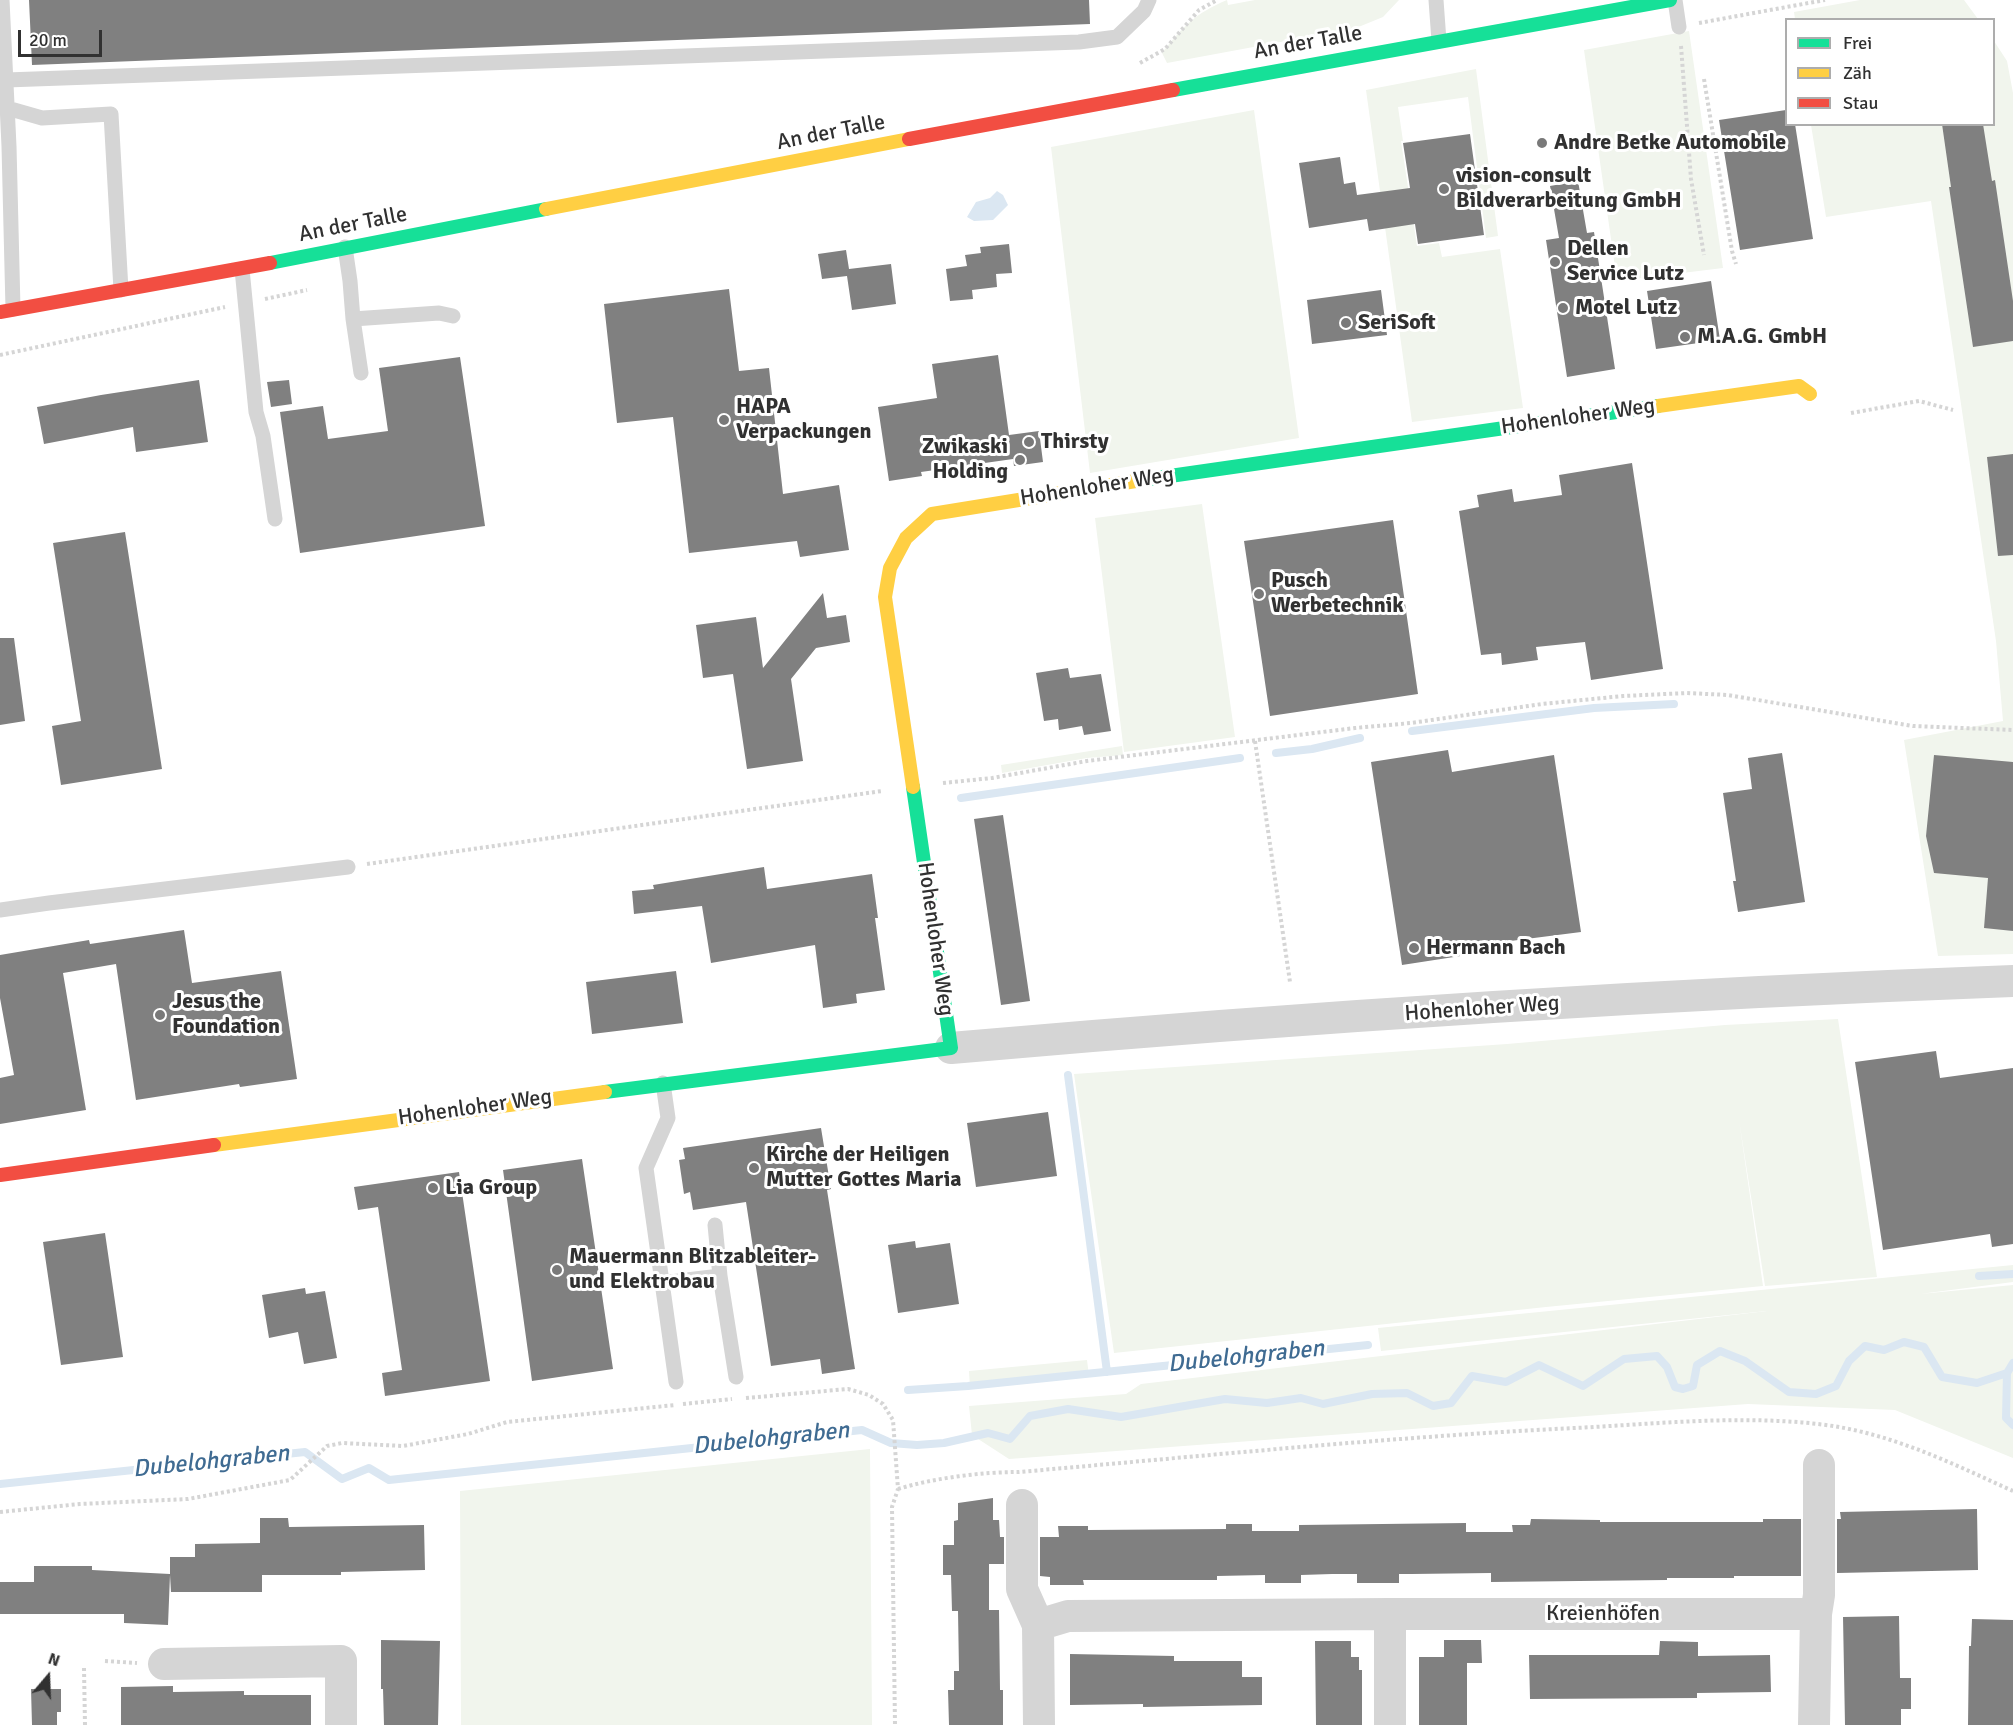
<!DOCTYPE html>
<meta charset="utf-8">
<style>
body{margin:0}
#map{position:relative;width:2013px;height:1725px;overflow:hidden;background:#fff;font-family:Signika,sans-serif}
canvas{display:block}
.legend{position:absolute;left:1785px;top:18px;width:210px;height:108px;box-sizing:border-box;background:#fff;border:2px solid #adadad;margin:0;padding:8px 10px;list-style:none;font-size:18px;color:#313131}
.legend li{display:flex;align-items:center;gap:12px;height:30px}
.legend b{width:30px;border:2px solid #adadad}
.north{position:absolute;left:18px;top:1647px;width:60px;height:60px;-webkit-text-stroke:4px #fff;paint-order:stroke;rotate:19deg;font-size:16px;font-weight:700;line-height:24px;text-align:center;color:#313131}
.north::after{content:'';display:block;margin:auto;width:21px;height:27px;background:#313131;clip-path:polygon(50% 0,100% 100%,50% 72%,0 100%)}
.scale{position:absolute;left:18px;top:30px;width:84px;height:27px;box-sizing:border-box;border:3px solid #313131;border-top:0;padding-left:8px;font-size:18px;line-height:21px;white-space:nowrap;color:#313131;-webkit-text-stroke:4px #fff;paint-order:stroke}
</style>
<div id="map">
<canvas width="2013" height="1725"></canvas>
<ul class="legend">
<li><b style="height:8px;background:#16e098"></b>Frei</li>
<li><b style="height:8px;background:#ffcf43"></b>Zäh</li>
<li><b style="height:8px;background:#f24e42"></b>Stau</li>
</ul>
<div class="north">N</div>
<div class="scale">20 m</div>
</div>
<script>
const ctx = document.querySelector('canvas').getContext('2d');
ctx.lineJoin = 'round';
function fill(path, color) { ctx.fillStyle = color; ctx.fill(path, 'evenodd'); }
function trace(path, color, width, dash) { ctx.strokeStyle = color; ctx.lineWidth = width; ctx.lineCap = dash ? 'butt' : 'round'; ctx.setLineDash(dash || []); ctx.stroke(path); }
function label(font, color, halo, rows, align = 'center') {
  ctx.font = font + ' Signika,sans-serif'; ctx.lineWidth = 6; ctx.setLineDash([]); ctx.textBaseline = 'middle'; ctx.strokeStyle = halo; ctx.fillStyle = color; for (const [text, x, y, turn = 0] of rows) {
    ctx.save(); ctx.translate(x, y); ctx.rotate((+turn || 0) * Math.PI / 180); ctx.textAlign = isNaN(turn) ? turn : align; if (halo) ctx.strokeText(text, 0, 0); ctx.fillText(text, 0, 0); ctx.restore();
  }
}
const green = new Path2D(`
 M 1227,0 L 1228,5 L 1255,0 L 1399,0 L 1383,17 L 1356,28 L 1167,63 L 1162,53 C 1184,26 1194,14 1227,0 Z
 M 1860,0 L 1964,0 L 1978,19 L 1795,19 L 1794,12 Z
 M 1689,31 L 1723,268 L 1617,281 L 1584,50 Z
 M 1994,41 L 2007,61 L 2013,93 L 2013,954 L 1938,956 L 1904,740 L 2003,721 L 1996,641 L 1931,201 L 1826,217 L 1811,125 L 1994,124 Z
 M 1476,69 L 1498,236 L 1486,238 L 1468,97 L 1398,107 L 1403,141 L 1401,141 L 1417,246 L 1439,243 L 1442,257 L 1500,249 L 1523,408 L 1412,422 L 1366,90 Z
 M 1254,110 L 1299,438 L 1090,473 L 1051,147 Z
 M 1202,504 L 1235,737 L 1124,752 L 1095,518 Z
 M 1122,746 L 1123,755 L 1087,758 L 1002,773 L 1001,765 Z
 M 1838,1019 L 1877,1277 L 1765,1286 L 1739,1120 L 1763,1286 L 1546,1307 L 1114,1353 L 1074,1074 L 1507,1044 L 1725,1025 Z
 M 2013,1265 L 2013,1282 L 1920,1294 L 2013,1285 L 2013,1458 L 1895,1410 L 1748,1404 L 1009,1459 L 972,1435 L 969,1406 L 1126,1394 L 1141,1384 L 1767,1311 L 1381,1351 L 1378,1328 Z
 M 1087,1360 L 1089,1376 L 970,1388 L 969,1371 Z
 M 870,1449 L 872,1725 L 461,1725 L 460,1491 Z`);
const water = new Path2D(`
 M 997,191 L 1003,195 L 1008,205 L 993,220 L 974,221 L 967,217 L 976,202 L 990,198 Z`);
const stream = new Path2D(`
 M 1412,731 L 1594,708 L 1674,704
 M 1276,753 L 1312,749 L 1360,738
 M 961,798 L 1240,758
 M 1068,1075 L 1107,1372
 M 1979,1276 L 2013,1274
 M 2007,1373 L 2006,1418 L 2013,1425
 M 908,1390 L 968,1386 L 1368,1345
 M 0,1484 L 305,1452 L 342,1479 L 369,1468 L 389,1480 L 862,1430 L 891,1443 L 917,1445 L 944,1443 L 988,1433 L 1010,1439 L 1030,1416 L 1068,1409 L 1121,1417 L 1225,1399 L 1267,1403 L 1301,1398 L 1323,1404 L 1372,1394 L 1407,1393 L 1433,1406 L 1451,1403 L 1472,1376 L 1506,1382 L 1539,1365 L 1583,1386 L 1624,1359 L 1657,1356 L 1667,1367 L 1675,1387 L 1683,1389 L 1693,1386 L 1697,1365 L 1720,1351 L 1745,1361 L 1789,1392 L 1816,1394 L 1836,1386 L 1849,1361 L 1865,1346 L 1884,1350 L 1904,1342 L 1924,1347 L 1942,1377 L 1977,1383 L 2007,1373 L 2013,1363`);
const building = new Path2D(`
 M 29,0 L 1089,0 L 1090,24 L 32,65 Z
 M 1786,110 L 1786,124 L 1795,124 L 1813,239 L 1740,250 L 1719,120 Z
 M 1942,124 L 1983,124 L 1992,181 L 1995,180 L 2013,301 L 2013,341 L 1973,347 L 1949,187 L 1951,187 Z
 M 1470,134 L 1484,235 L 1418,244 L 1415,224 L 1369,231 L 1367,219 L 1309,228 L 1299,163 L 1340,157 L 1344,184 L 1355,182 L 1357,195 L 1410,188 L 1403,143 Z
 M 1578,181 L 1587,233 L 1594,232 L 1615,369 L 1567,377 L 1546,240 L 1559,238 L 1550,186 Z
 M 1009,244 L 1012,273 L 996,274 L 997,287 L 972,290 L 973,299 L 950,301 L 946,269 L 967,266 L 965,255 L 981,253 L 980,247 Z
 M 846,250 L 849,269 L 891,264 L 896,304 L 852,310 L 847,276 L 822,279 L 818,254 Z
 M 1711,281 L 1720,340 L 1656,349 L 1647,291 Z
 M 729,289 L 739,371 L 769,368 L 783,494 L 839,485 L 849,550 L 800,557 L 797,541 L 689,553 L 673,417 L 617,423 L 604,304 Z
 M 1381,290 L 1387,335 L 1312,344 L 1307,300 Z
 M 998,355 L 1009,435 L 1039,431 L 1043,462 L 1014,466 L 1013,459 L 921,472 L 922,476 L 889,481 L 878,407 L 937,398 L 932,364 Z
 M 460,357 L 485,526 L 300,553 L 280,412 L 323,406 L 328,439 L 388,431 L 379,368 Z
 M 199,380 L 208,442 L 136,452 L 133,427 L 44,444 L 37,407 L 101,395 Z
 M 289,380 L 292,404 L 271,407 L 267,382 Z
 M 2013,454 L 2013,555 L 1998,556 L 1987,457 Z
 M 1632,463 L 1663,669 L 1591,680 L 1585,642 L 1536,647 L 1538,660 L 1502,665 L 1501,653 L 1481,655 L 1459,511 L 1479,507 L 1477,495 L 1512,489 L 1514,502 L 1562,495 L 1559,475 Z
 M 1393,520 L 1418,694 L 1270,716 L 1244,541 Z
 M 125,532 L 162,769 L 61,785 L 52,726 L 81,721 L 53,543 Z
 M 823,593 L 827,618 L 846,615 L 850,642 L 816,648 L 791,679 L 803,761 L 747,769 L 733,674 L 703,678 L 696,625 L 756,617 L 763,668 Z
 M 0,638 L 14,638 L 25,721 L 0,725 Z
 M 1068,668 L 1070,678 L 1101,674 L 1111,731 L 1084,735 L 1082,726 L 1059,730 L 1058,719 L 1044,721 L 1036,673 Z
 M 1448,750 L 1452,772 L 1554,755 L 1581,932 L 1479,945 L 1480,953 L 1402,965 L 1371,762 Z
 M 1782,753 L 1805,902 L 1738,912 L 1733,881 L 1736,881 L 1723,793 L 1752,789 L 1748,758 Z
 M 1934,755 L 2013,762 L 2013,931 L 1984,928 L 1988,878 L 1934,873 L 1926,836 Z
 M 1003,815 L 1030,1001 L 1001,1005 L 974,819 Z
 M 764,867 L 767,889 L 872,874 L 878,918 L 875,918 L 885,990 L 856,994 L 857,1003 L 823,1008 L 815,945 L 711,963 L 702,906 L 634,914 L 632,891 L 654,889 L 653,885 Z
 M 184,930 L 192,983 L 281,971 L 297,1079 L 240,1087 L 239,1084 L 136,1100 L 116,964 L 63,973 L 86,1110 L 0,1124 L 0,1078 L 14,1075 L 0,998 L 0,955 L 89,940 L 90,944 Z
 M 676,971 L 683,1023 L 592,1034 L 586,982 Z
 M 1936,1051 L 1940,1078 L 2013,1068 L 2013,1244 L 1992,1247 L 1990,1234 L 1883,1250 L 1855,1062 Z
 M 1048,1112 L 1057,1176 L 976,1187 L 967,1123 Z
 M 821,1128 L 831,1189 L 827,1190 L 855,1369 L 822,1374 L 820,1359 L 771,1366 L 746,1202 L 693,1210 L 690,1192 L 684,1194 L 679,1160 L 685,1159 L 683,1148 Z
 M 582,1159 L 613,1369 L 532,1381 L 503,1170 Z
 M 459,1172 L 490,1381 L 385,1396 L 382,1373 L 402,1370 L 378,1207 L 358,1210 L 354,1187 Z
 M 105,1233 L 123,1357 L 61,1365 L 43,1242 Z
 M 915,1241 L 916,1248 L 950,1243 L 959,1304 L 898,1313 L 888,1245 Z
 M 305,1288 L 306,1294 L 325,1291 L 337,1358 L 304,1364 L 298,1332 L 269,1338 L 262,1295 Z
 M 993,1498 L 993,1520 L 999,1520 L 1000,1537 L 1004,1537 L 1004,1564 L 989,1564 L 989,1610 L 999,1610 L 1000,1690 L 1003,1690 L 1003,1725 L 949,1725 L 948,1690 L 954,1690 L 954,1671 L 959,1671 L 958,1611 L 952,1611 L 951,1575 L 943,1575 L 943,1545 L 954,1545 L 954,1521 L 958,1520 L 958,1503 Z
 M 1977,1509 L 1978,1570 L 1837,1573 L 1837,1519 L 1841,1519 L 1840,1512 Z
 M 260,1518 L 288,1518 L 289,1527 L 424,1525 L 425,1570 L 341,1572 L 341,1575 L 262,1575 L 262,1592 L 171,1592 L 170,1575 L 168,1625 L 124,1623 L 124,1614 L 0,1614 L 0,1582 L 34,1582 L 34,1566 L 92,1566 L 92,1570 L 170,1574 L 170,1557 L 195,1557 L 195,1544 L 260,1543 Z
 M 1531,1519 L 1600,1520 L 1600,1522 L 1763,1522 L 1763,1519 L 1801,1519 L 1801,1576 L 1734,1576 L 1734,1578 L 1667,1578 L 1667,1580 L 1491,1582 L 1491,1573 L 1412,1574 L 1399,1574 L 1399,1583 L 1357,1583 L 1357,1574 L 1332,1574 L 1301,1575 L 1301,1583 L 1265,1583 L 1265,1575 L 1217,1576 L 1217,1580 L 1083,1580 L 1084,1585 L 1050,1585 L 1050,1577 L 1040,1576 L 1040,1537 L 1059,1537 L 1058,1526 L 1088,1526 L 1088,1530 L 1226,1529 L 1226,1524 L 1252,1524 L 1252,1531 L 1299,1531 L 1299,1525 L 1466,1523 L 1466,1532 L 1513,1532 L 1512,1525 L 1530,1525 Z
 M 1899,1616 L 1900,1678 L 1911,1678 L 1911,1709 L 1901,1709 L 1901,1725 L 1845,1725 L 1843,1617 Z
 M 1972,1619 L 2013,1620 L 2013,1725 L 1968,1725 L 1969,1646 L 1971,1646 Z
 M 381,1640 L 440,1641 L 438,1725 L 384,1725 L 383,1689 L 381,1689 Z
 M 1444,1640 L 1481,1640 L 1482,1663 L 1467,1663 L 1467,1725 L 1419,1725 L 1419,1657 L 1444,1657 Z
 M 1315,1641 L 1351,1641 L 1351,1657 L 1359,1657 L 1359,1670 L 1362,1670 L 1362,1725 L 1316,1725 Z
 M 1660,1641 L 1698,1642 L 1698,1656 L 1770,1655 L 1771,1692 L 1697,1693 L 1697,1698 L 1530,1699 L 1529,1655 L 1659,1655 Z
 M 1070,1654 L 1174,1656 L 1174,1661 L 1242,1661 L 1242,1677 L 1262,1677 L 1262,1705 L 1143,1707 L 1143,1704 L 1070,1705 Z
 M 173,1686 L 173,1692 L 244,1691 L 244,1695 L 311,1695 L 311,1725 L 121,1725 L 121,1687 Z
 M 31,1689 L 61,1689 L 61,1712 L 57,1712 L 57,1725 L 32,1725 Z`);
const path = new Path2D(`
 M 1699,23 L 1825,0
 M 1681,46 L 1691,179 L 1704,255
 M 1140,63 L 1165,49 L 1199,10 L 1217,0
 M 1704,79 L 1732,251 L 1736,264
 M 265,299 L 307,290
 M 0,355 L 225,307
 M 1851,413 L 1919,401 L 1953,410
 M 1255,741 L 1290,982
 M 943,783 L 992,778 L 1087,761 L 1355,728 L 1411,723 L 1542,704 L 1623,696 L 1687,693 L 1728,695 L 1913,726 L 2013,730
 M 367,864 L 882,791
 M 746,1398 L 848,1389 L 869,1395 L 883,1404 L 893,1420 L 898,1489 L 892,1507 L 895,1725
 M 683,1404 L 732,1399
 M 898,1489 C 934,1478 981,1472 1019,1472 C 1204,1456 1389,1437 1575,1428 C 1655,1424 1737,1415 1818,1424 C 1889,1432 1949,1462 2013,1491
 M 0,1512 L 80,1504 L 188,1499 L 290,1480 L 327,1446 L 342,1443 L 403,1446 L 468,1434 L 507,1422 L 675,1405
 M 105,1661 L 137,1663
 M 84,1668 L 85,1725`);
const lane = new Path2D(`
 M 2,0 L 9,146 L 13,309
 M 1436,0 L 1439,41
 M 1675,0 L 1679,27
 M 6,80 L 1079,42 L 1117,37 L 1144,11 L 1149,0
 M 0,106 L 42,118 L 111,114 L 121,290
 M 345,247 L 350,281 L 353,319 L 439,313 L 453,316
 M 242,269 L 256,412 L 263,436 L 275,519
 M 353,319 L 361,373
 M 0,910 L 49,903 L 348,867
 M 663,1083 L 668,1118 L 646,1168 L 676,1382
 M 715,1225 L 720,1276 L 736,1377
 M 662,1283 L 720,1276`);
const street = new Path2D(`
 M 951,1048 C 1304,1017 1659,994 2013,981
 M 1022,1505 L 1022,1589 L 1038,1625
 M 1816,1614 L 1819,1595 L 1819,1465
 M 164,1664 L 341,1661 L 341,1725
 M 1039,1725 L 1038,1625 L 1068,1616 L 1390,1614 L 1816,1614 L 1814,1725
 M 1390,1725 L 1390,1614`);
const fast = new Path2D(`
 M 1173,90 L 1670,0
 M 270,263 L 546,209
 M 1142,480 L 1658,406
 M 605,1092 L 951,1048 L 913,787`);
const slow = new Path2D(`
 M 546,209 L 909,139
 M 1658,406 L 1799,386 L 1810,394
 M 913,787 L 885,597 L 890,568 L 906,538 L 932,514 L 1142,480
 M 214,1145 L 605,1092`);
const jam = new Path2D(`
 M 909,139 L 1173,90
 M 0,312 L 270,263
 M 0,1175 L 214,1145`);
const markers = [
 [1542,143,6,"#797979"],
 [1444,189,6,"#797979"],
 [1555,262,6,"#797979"],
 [1563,308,6,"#797979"],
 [1346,323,6,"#797979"],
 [1685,337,6,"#797979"],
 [724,420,6,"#797979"],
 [1029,442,6,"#797979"],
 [1020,460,6,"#797979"],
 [1259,594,6,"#797979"],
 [1414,948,6,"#797979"],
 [160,1015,6,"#797979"],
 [754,1168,6,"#797979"],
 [433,1188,6,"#797979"],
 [557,1270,6,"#797979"]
];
const streetNames = [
 ["An der Talle",1308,43,-10],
 ["An der Talle",831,133,-11],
 ["An der Talle",353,225,-11],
 ["Hohenloher Weg",1578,417,-8],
 ["Hohenloher Weg",1097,487,-9],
 ["Hohenloher Weg",935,939,82],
 ["Hohenloher Weg",1482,1009,-4],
 ["Hohenloher Weg",475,1108,-8],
 ["Kreienhöfen",1603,1614]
];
const poiNames = [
 ["Andre Betke Automobile",1554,143],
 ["vision-consult",1456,176],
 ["Bildverarbeitung GmbH",1456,201],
 ["Dellen",1567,249],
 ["Service Lutz",1567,274],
 ["Motel Lutz",1575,308],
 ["SeriSoft",1358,323],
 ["M.A.G. GmbH",1697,337],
 ["HAPA",736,407],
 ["Verpackungen",736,432],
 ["Thirsty",1041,442],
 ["Zwikaski",1008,447,"right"],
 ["Holding",1008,472,"right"],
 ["Pusch",1271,581],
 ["Werbetechnik",1271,606],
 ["Hermann Bach",1426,948],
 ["Jesus the",172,1002],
 ["Foundation",172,1027],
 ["Kirche der Heiligen",766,1155],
 ["Mutter Gottes Maria",766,1180],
 ["Lia Group",445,1188],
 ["Mauermann Blitzableiter-",569,1257],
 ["und Elektrobau",569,1282]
];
const waterNames = [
 ["Dubelohgraben",1246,1357,-6],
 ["Dubelohgraben",771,1439,-6],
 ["Dubelohgraben",211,1462,-6]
];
fill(green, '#f1f5ed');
fill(water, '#dbe7f2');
trace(stream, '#dbe7f2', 8);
fill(building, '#808080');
trace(path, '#d5d5d5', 4, [3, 3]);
trace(lane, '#d5d5d5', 15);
trace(street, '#d5d5d5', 32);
trace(fast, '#16e098', 14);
trace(slow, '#ffcf43', 14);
trace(jam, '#f24e42', 14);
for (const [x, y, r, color] of markers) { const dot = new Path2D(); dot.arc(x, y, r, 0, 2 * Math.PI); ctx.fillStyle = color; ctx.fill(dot); trace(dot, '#fff', 2); }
label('22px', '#313131', '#fff', streetNames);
label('bold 22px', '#313131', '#fff', poiNames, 'left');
label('italic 24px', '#3f6b92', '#fff', waterNames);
</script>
